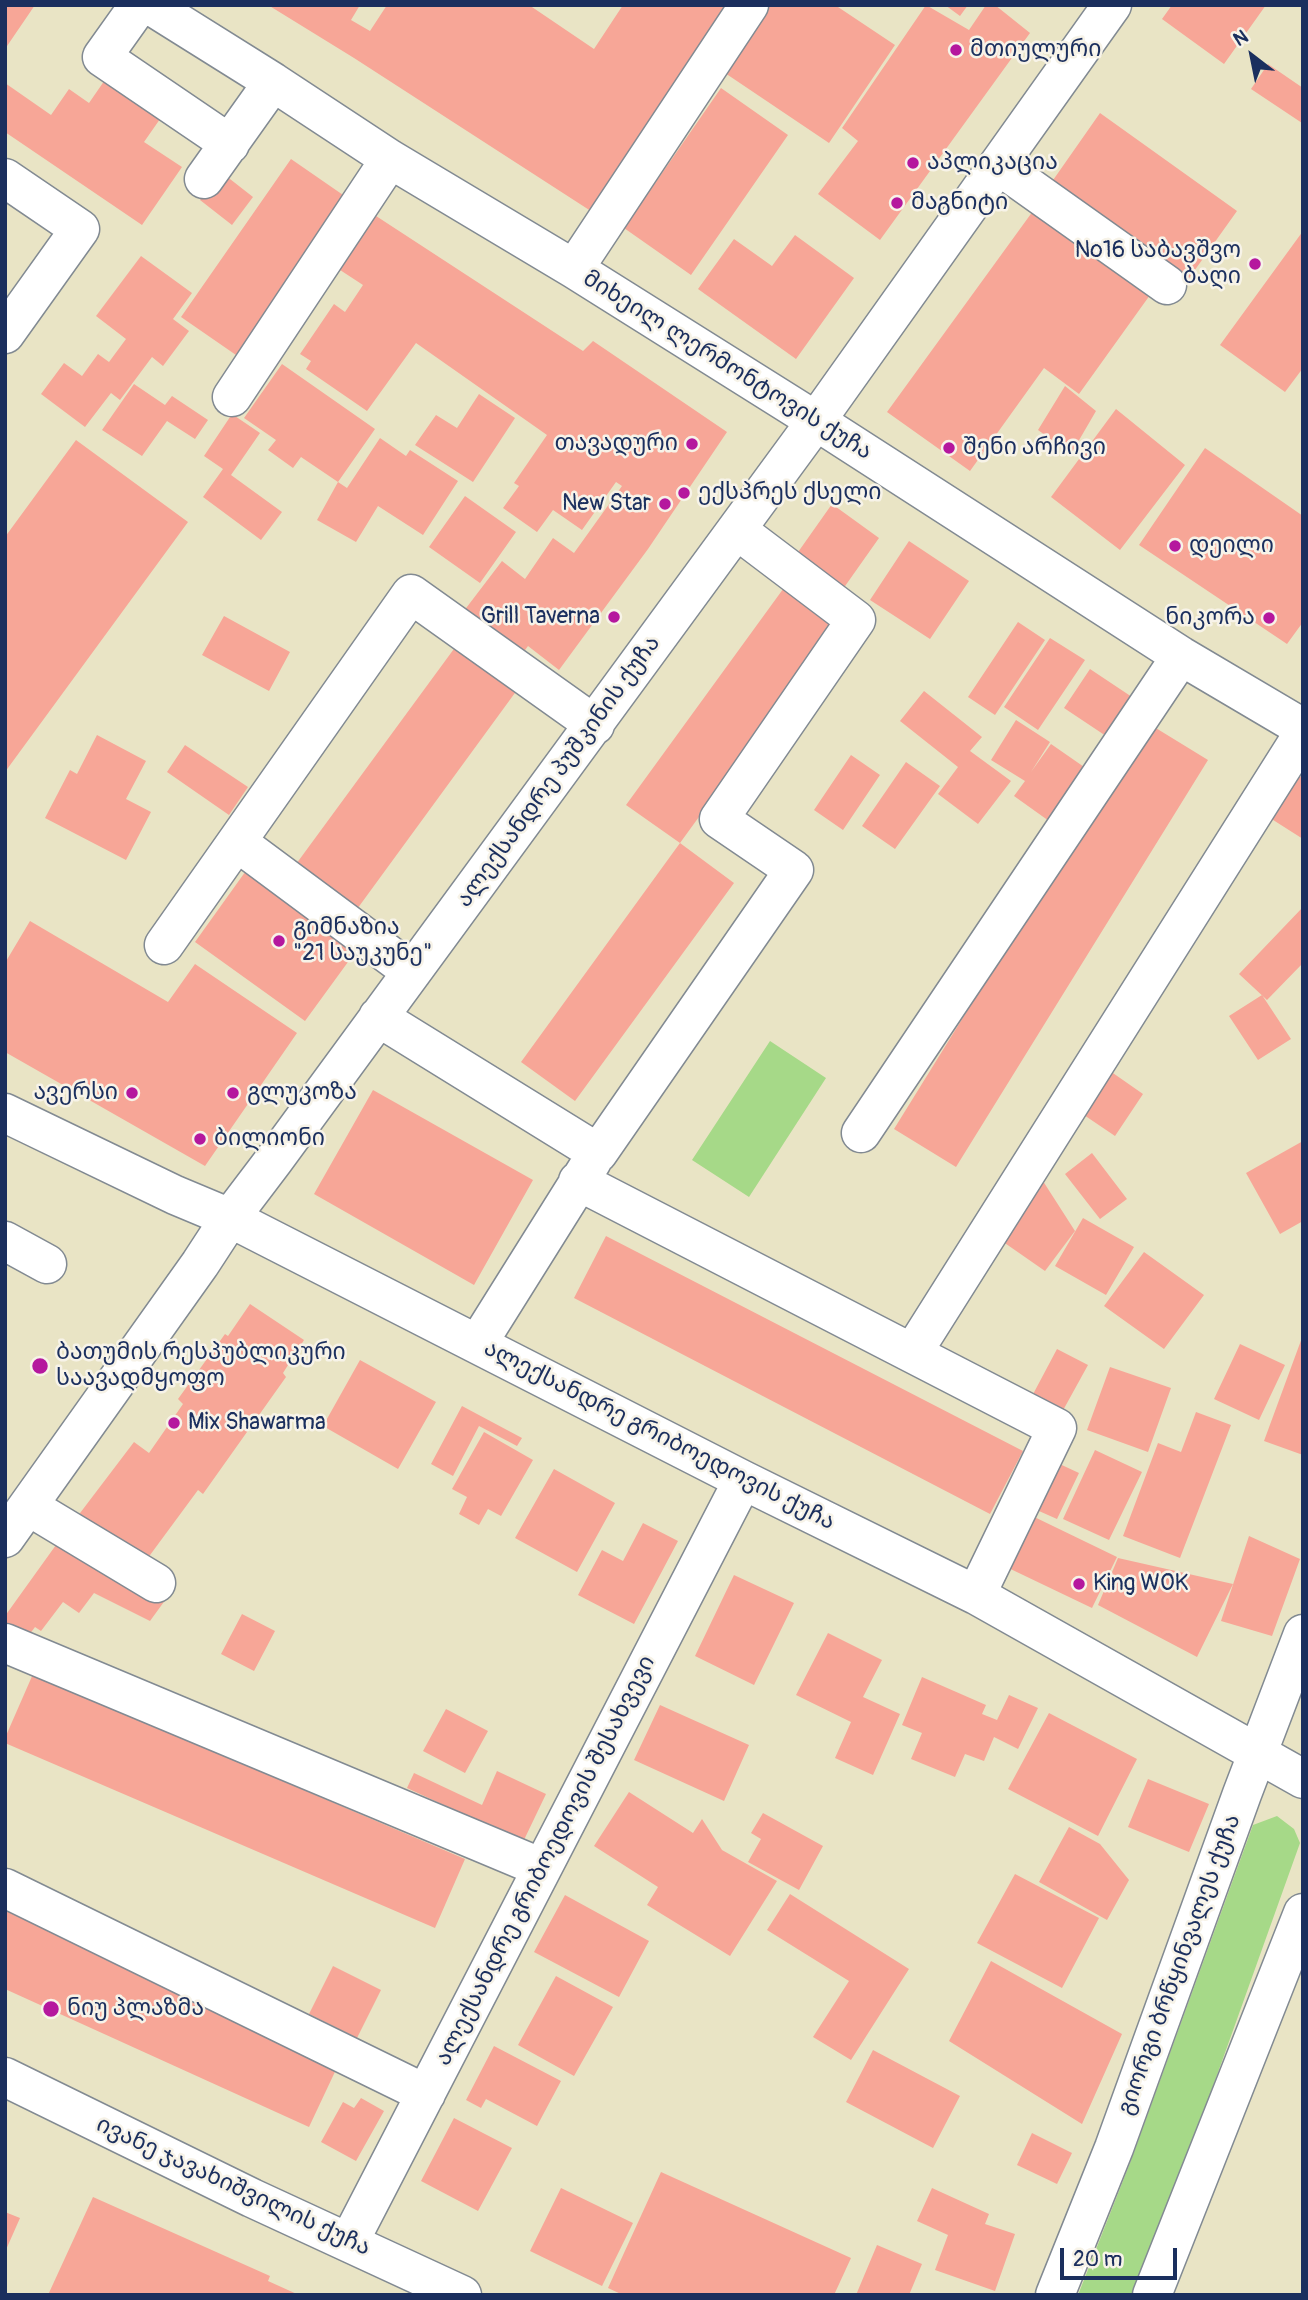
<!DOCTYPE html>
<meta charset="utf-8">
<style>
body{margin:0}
#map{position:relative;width:1308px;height:2300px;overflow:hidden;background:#e9e4c5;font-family:Pangolin,sans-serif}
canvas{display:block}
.frame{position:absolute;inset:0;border:7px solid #1b2f5e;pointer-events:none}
.north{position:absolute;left:1217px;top:21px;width:70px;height:70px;-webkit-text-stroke:5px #f7f3e8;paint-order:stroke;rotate:328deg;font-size:19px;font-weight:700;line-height:28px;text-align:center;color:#1b2f5e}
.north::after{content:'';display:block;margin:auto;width:24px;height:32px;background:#1b2f5e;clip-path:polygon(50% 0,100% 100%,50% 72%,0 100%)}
.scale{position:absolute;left:1060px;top:2248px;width:117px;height:32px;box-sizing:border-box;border:4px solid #1b2f5e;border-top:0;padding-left:9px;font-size:21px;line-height:24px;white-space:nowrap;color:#1b2f5e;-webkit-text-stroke:5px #f7f3e8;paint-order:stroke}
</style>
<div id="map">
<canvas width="1308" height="2300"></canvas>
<div class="frame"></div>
<div class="north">N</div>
<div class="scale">20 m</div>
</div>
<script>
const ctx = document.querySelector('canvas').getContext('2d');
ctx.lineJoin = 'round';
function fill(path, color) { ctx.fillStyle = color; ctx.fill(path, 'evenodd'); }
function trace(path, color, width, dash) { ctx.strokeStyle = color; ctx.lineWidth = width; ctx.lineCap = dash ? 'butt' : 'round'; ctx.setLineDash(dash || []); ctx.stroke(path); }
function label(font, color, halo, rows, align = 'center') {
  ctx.font = font + ' Pangolin,"Noto Sans Georgian",sans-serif'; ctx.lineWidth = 5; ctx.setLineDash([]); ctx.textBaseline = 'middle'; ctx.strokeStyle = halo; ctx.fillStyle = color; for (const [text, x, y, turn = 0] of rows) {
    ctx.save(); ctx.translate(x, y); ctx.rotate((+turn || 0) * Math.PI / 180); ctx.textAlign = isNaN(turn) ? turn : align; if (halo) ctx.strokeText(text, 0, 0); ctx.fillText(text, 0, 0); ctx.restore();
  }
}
const green = new Path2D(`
 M 770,1041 L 826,1078 L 749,1197 L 692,1160 Z
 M 1277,1816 L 1294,1829 L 1300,1843 L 1177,2187 L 1133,2295 L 1078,2295 L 1130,2163 L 1253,1825 Z`);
const building = new Path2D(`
 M 5,5 L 35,5 L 5,49 Z
 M 268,5 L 360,5 L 351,20 L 370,31 L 387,5 L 529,5 L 594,49 L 623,5 L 736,5 L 597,215 L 354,58 Z
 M 767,5 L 835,5 L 895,45 L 829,143 L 722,71 Z
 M 926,5 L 969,30 L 986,5 L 995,5 L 1030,33 L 880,240 L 818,194 L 858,141 L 842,128 Z
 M 945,5 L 968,5 L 960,16 Z
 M 1172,5 L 1266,5 L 1224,64 L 1162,19 Z
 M 118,61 L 174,99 L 144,142 L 182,167 L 142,225 L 5,132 L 5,83 L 51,115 L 69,89 L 89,103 Z
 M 1268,64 L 1303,88 L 1302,123 L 1251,89 Z
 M 721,88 L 788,135 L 691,275 L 624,228 Z
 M 1100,113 L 1237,211 L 1187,281 L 1051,183 Z
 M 291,159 L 346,197 L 236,355 L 181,317 Z
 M 221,172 L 253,197 L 232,225 L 200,200 Z
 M 1033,211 L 1150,295 L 1079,394 L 1044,368 L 970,471 L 887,412 Z
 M 373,214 L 583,351 L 593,341 L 727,432 L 648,549 L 559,670 L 528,646 L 515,664 L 457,620 L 502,561 L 525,579 L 553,538 L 574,553 L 622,486 L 616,482 L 582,530 L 553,510 L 537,532 L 503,508 L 519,486 L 514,483 L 547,435 L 416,343 L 367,411 L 306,369 L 311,361 L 300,354 L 334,304 L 345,312 L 363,285 L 337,268 Z
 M 1303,231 L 1303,368 L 1285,392 L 1220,345 Z
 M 795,235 L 854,278 L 796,359 L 698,289 L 734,239 L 772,266 Z
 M 141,256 L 192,293 L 173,319 L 189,331 L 163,366 L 152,357 L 120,400 L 111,393 L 85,427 L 41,394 L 64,363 L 82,376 L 98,354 L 109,362 L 126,339 L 96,316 Z
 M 282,364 L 375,429 L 338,482 L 301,457 L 293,468 L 268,450 L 276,440 L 244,418 Z
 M 134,384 L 165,405 L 172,396 L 208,420 L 195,439 L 167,421 L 142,456 L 102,430 Z
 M 1065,386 L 1096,411 L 1071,454 L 1038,430 Z
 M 479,394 L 515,418 L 473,482 L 415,445 L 436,415 L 457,428 Z
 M 1116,409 L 1185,465 L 1120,550 L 1051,497 Z
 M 232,414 L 260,433 L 231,475 L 282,512 L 261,540 L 203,497 L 223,469 L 204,456 Z
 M 380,438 L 406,456 L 410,450 L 458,481 L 423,535 L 378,506 L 356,542 L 317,520 L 338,482 L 347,488 Z
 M 76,440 L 188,522 L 5,772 L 5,537 Z
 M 1205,448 L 1303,516 L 1303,622 L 1287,644 L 1139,545 Z
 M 465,496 L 516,532 L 480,583 L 429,547 Z
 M 832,504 L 879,538 L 843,589 L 796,555 Z
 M 909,541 L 969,581 L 930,639 L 870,600 Z
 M 786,585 L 839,624 L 680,843 L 734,883 L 575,1101 L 521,1062 L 680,843 L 626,805 Z
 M 224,616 L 290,652 L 269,691 L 202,655 Z
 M 1018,622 L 1045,640 L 995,715 L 968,697 Z
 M 1050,638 L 1085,660 L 1038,730 L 1004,707 Z
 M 459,642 L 520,686 L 352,916 L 291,871 Z
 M 1090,669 L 1132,697 L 1106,736 L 1064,708 Z
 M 924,691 L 982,737 L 970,751 L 1011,781 L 978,824 L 938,794 L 958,767 L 900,721 Z
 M 1016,720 L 1050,742 L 1031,772 L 1051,744 L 1087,769 L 1049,821 L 1014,796 L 1025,781 L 991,760 Z
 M 1146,722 L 1208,760 L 956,1167 L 894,1129 Z
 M 97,735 L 146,761 L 126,799 L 151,812 L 126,860 L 45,818 L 70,770 L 77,774 Z
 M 185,745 L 248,787 L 229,815 L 167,772 Z
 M 851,755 L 880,775 L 843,830 L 814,810 Z
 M 906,762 L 940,786 L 895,849 L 862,826 Z
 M 1299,776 L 1303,778 L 1303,839 L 1270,818 Z
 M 253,861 L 364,940 L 305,1021 L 195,942 Z
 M 1303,907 L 1303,963 L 1267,1000 L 1239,974 Z
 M 30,921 L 168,1002 L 195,964 L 297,1033 L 205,1166 L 5,1052 L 5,963 Z
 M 1262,995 L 1291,1039 L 1258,1060 L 1229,1016 Z
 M 1110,1071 L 1143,1094 L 1115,1136 L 1081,1113 Z
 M 373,1090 L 533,1180 L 474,1285 L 314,1194 Z
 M 1303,1141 L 1303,1221 L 1280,1234 L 1246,1173 Z
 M 1092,1153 L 1127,1199 L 1100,1219 L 1065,1174 Z
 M 1041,1178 L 1075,1231 L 1045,1271 L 999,1239 Z
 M 1083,1218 L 1134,1247 L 1106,1295 L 1055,1266 Z
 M 606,1236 L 1023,1451 L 990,1514 L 574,1298 Z
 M 1144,1252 L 1204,1295 L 1164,1349 L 1104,1306 Z
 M 250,1304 L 304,1340 L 283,1373 L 286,1377 L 203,1494 L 198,1490 L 139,1570 L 74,1521 L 134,1442 L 149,1453 L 183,1404 L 178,1399 L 225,1334 L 228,1336 Z
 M 1303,1335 L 1303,1455 L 1264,1441 Z
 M 1240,1344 L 1285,1365 L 1259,1420 L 1214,1399 Z
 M 1057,1349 L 1088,1365 L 1061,1414 L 1031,1398 Z
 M 360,1360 L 436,1402 L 398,1469 L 323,1426 Z
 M 1110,1367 L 1171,1388 L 1148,1452 L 1087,1430 Z
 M 462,1406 L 522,1438 L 517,1446 L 479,1426 L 453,1476 L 431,1464 Z
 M 1196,1412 L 1231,1425 L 1180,1558 L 1123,1536 L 1158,1443 L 1181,1452 Z
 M 484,1432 L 533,1460 L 501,1516 L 488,1509 L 479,1525 L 459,1514 L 467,1497 L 452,1489 Z
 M 1095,1450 L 1142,1472 L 1109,1540 L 1063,1519 Z
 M 1051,1460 L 1079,1473 L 1057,1519 L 1030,1507 Z
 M 554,1469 L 615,1503 L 577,1572 L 515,1538 Z
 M 1024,1512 L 1117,1557 L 1092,1608 L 998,1563 Z
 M 643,1523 L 678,1541 L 634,1624 L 578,1595 L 602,1550 L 623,1561 Z
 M 1249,1536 L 1300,1559 L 1272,1636 L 1221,1621 Z
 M 61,1538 L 166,1599 L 150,1621 L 94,1593 L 79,1613 L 63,1602 L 41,1631 L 35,1627 L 20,1647 L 5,1637 L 5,1616 Z
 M 1118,1558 L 1233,1584 L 1197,1657 L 1098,1605 Z
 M 734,1575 L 794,1603 L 754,1685 L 695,1656 Z
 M 242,1614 L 275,1631 L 254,1671 L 221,1654 Z
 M 828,1633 L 882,1660 L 863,1697 L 900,1714 L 873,1775 L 835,1758 L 851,1722 L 796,1695 Z
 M 33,1674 L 465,1859 L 435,1928 L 5,1743 L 5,1738 Z
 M 922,1677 L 986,1705 L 982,1714 L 997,1720 L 1009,1695 L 1038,1708 L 1018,1749 L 994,1737 L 984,1761 L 965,1754 L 955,1777 L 911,1759 L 922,1733 L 902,1725 Z
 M 660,1705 L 749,1745 L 724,1801 L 634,1760 Z
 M 446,1709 L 488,1731 L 465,1773 L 423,1751 Z
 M 1049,1713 L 1137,1759 L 1098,1836 L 1008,1789 Z
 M 497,1771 L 546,1794 L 523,1842 L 407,1788 L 414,1773 L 482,1805 Z
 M 1148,1779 L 1209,1804 L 1189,1852 L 1128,1827 Z
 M 629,1792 L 693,1833 L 702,1819 L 722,1850 L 777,1881 L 730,1956 L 647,1905 L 658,1887 L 594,1846 Z
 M 763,1813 L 823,1846 L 799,1890 L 748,1862 L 761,1839 L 751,1833 Z
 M 1069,1827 L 1100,1844 L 1129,1880 L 1107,1920 L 1039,1882 Z
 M 1015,1874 L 1099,1918 L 1062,1988 L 977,1943 Z
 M 790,1894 L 909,1969 L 851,2060 L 813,2037 L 849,1981 L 767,1930 Z
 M 565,1895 L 649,1941 L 619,1997 L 534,1952 Z
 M 5,1907 L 341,2059 L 309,2127 L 5,1989 Z
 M 991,1961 L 1122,2034 L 1082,2124 L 949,2041 Z
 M 333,1966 L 381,1990 L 357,2038 L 309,2014 Z
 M 556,1976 L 613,2007 L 574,2076 L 518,2045 Z
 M 494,2046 L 561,2081 L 537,2126 L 486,2099 L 481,2108 L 466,2100 Z
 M 873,2050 L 960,2096 L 933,2148 L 846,2102 Z
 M 361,2098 L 384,2111 L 356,2161 L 321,2142 L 343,2102 L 354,2108 Z
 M 454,2118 L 512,2148 L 478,2211 L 421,2181 Z
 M 1032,2133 L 1072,2153 L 1057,2184 L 1017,2165 Z
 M 661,2172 L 851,2258 L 834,2295 L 623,2295 L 608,2288 Z
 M 561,2188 L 633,2223 L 602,2286 L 530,2251 Z
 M 932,2188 L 989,2214 L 985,2224 L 1015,2234 L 995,2291 L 935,2270 L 948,2235 L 917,2221 Z
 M 93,2197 L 270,2276 L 268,2281 L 299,2295 L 48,2295 Z
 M 5,2212 L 20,2218 L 5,2252 Z
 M 877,2245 L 922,2264 L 909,2295 L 856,2295 Z`);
const minor = new Path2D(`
 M 139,5 L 102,57 L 230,144
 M 150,5 L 273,82 L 390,159 L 574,269 L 816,421 L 1181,656 L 1303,728
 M 998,165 L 1167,285
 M 5,178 L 80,229 L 5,334
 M 204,179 L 273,82
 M 574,269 L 749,5
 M 232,397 L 390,159
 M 237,842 L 412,972
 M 164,945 L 411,594 L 595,725
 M 378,1017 L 598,1153 L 794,870 L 719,819 L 856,620 L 737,530
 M 5,1113 L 175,1195 L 230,1218 L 743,1480 L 976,1595 L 1303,1779
 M 861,1133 L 1181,656
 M 578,1181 L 1057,1428 L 976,1595
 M 5,1241 L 47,1264
 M 478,1343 L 592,1161
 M 913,1352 L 1303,734
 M 28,1506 L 156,1583
 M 5,1538 L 200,1264 L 230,1218 L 274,1160 L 816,421 L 1112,5
 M 5,1643 L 542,1868
 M 5,1888 L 426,2094
 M 5,2077 L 252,2198 L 462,2295
 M 349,2242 L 743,1480
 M 1055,2295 L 1114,2148 L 1242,1794 L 1303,1634
 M 1152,2295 L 1303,1913`);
const markers = [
 [956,50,7,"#b5179e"],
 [913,163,7,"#b5179e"],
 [897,203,7,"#b5179e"],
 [1255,264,7,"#b5179e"],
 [692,444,7,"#b5179e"],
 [949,448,7,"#b5179e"],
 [684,493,7,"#b5179e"],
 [665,504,7,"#b5179e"],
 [1175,546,7,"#b5179e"],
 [614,617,7,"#b5179e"],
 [1269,618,7,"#b5179e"],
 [279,941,7,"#b5179e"],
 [132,1093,7,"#b5179e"],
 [233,1093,7,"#b5179e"],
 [200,1139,7,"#b5179e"],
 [40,1366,9,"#b5179e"],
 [174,1423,7,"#b5179e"],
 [1079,1584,7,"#b5179e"],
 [51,2009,9,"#b5179e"]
];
const poiNames = [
 ["მთიულური",970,50],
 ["აპლიკაცია",927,163],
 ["მაგნიტი",911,203],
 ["№16 საბავშვო",1241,251,"right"],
 ["ბაღი",1241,277,"right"],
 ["თავადური",678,444,"right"],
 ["შენი არჩივი",963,448],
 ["ექსპრეს ქსელი",698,493],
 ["New Star",651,504,"right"],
 ["დეილი",1189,546],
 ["Grill Taverna",600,617,"right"],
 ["ნიკორა",1255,618,"right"],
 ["გიმნაზია",293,928],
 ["\"21 საუკუნე\"",293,954],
 ["ავერსი",118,1093,"right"],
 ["გლუკოზა",247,1093],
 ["ბილიონი",214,1139],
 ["ბათუმის რესპუბლიკური",56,1353],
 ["საავადმყოფო",56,1379],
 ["Mix Shawarma",188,1423],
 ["King WOK",1093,1584],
 ["ნიუ პლაზმა",67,2009]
];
const streetNames = [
 ["მიხეილ ლერმონტოვის ქუჩა",727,366,32],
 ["ალექსანდრე პუშკინის ქუჩა",559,772,-54],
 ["ალექსანდრე გრიბოედოვის ქუჩა",659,1436,27],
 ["ალექსანდრე გრიბოედოვის შესახვევი",546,1861,-63],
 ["გიორგი ბრწყინვალეს ქუჩა",1180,1965,-70],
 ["ივანე ჯავახიშვილის ქუჩა",233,2187,25]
];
fill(green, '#a6d988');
fill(building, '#f7a697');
trace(minor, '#828a92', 41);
trace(minor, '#fff', 38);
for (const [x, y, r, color] of markers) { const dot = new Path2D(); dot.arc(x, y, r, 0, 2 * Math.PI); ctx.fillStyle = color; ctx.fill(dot); trace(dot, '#f7f3e8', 2.5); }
label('23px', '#1b2f5e', '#f7f3e8', poiNames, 'left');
label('23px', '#1b2f5e', '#f7f3e8', streetNames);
</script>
